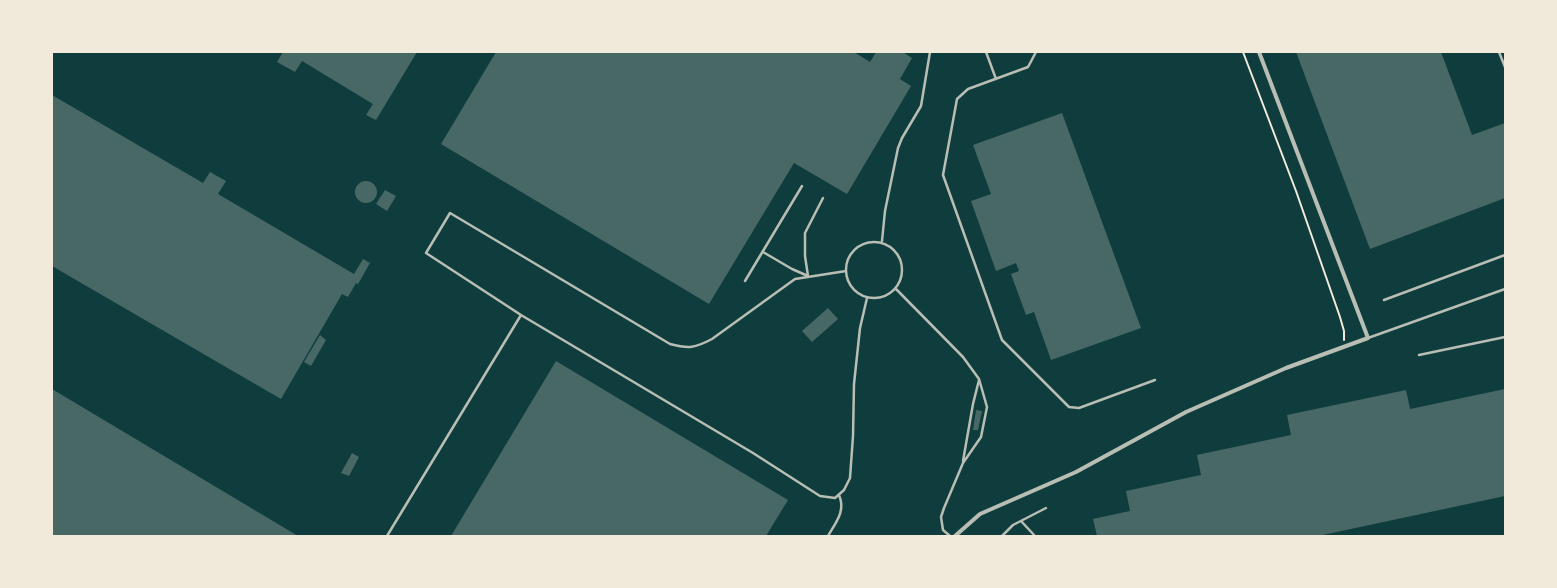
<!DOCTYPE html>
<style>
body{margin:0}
#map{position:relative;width:1557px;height:588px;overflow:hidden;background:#0f3d3e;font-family:Raleway,sans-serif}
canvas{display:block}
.frame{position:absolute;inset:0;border:53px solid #f1e9da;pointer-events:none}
</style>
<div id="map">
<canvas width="1557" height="588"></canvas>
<div class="frame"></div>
</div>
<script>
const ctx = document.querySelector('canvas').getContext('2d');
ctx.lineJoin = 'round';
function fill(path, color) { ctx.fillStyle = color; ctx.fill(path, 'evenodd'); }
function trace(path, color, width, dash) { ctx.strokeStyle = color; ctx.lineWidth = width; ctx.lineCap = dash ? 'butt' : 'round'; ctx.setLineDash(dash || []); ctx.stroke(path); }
const building = new Path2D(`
 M 283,52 L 417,52 L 376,120 L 366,115 L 373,104 L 302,61 L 295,72 L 277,62 Z
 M 496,52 L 854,52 L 870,62 L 876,52 L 903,52 L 912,58 L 900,79 L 911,86 L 847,194 L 794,163 L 709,304 L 441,144 Z
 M 1296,52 L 1441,52 L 1472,135 L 1505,123 L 1505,198 L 1370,249 Z
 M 52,95 L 203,183 L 210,172 L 226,181 L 218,194 L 354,274 L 363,259 L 370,263 L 358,284 L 356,283 L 348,297 L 342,294 L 281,399 L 52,266 Z
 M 1062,113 L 1141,328 L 1051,360 L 1034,312 L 1026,315 L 1011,274 L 1019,271 L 1016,263 L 996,271 L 971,201 L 991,194 L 973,145 Z
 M355 192a11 11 0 1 1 22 0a11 11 0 1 1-22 0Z
 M 385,190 L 396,196 L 387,211 L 376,204 Z
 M 828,308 L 838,319 L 812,342 L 802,331 Z
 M 320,335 L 326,340 L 311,366 L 304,362 Z
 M 556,361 L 788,500 L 766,536 L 451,536 Z
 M 52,389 L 298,536 L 52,536 Z
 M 1505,389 L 1505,496 L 1318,536 L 1097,536 L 1093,519 L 1130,511 L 1126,491 L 1201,475 L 1197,455 L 1291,435 L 1287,415 L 1406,390 L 1410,409 Z
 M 976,410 L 982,411 L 978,430 L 973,430 Z
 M 352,453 L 359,457 L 349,476 L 341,473 Z`);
const path = new Path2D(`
 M 1243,52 L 1296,191 L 1340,317 L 1344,331 L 1344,340`);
const service = new Path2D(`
 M 986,52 L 996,79
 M 1036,52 L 1028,67 L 968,89 L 957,99 L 943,175 L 1002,340 L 1069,407 L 1079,408 L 1155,380
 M 1499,52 L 1505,67
 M 882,241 L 885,211 L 898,148 L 902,138 L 921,106 L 930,52
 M846 270a28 28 0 1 1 56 0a28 28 0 1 1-56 0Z
 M 763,252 L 792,269 L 808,276
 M 846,271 L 795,279 L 712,339 C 695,348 689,349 670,344 L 450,213 L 426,253 L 521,315 L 753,453 L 820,496 L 835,498 L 844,490 L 850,478 L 853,436 L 854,384 L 860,328 L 867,298
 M 808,276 L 805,256 L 805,233 L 823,198
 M 745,281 L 802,186
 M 896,289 L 963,357 L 979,379 L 987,407 L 981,437 L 963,463 L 944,508 L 941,517 L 943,530 L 950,536
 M 1384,300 L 1505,255
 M 1368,338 L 1505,289
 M 1419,355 L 1505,337
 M 963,461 L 973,404 L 979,380
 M 1021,521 L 1035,536
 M 387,536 L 521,315
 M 828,536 C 836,522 846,511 839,495
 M 1002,536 L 1013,525 L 1046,508`);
const minor = new Path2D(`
 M 955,536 L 980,514 L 1076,472 L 1186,412 L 1286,368 L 1368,338 L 1259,52`);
fill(building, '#486865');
trace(path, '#f1e9da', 2);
trace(service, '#b8beb3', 2.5);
trace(minor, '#b8beb3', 4);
</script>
